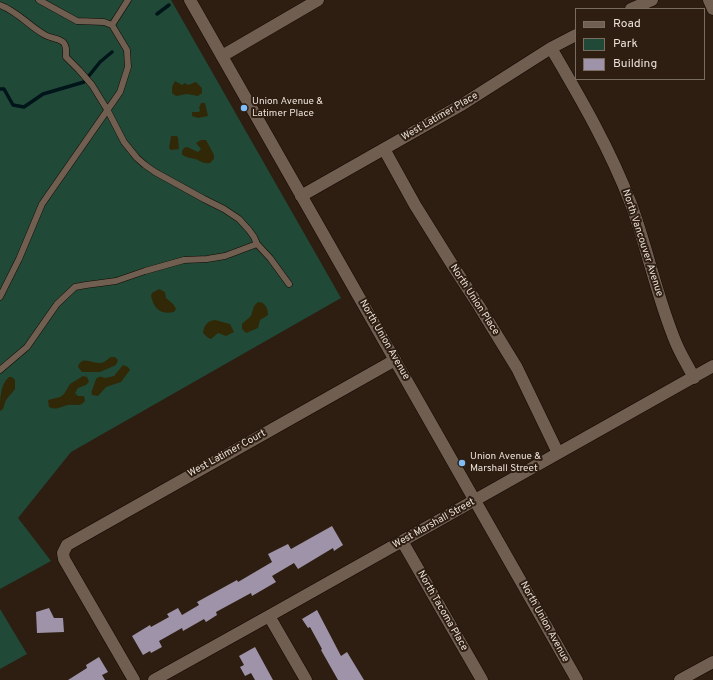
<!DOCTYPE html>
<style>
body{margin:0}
#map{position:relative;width:713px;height:680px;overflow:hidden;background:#2d1e11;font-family:Overpass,sans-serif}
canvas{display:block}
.legend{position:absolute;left:575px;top:8px;width:130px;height:72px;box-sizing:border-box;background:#2d1e11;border:1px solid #796c61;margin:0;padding:5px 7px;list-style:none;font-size:12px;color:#ebe0d8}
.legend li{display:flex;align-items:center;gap:8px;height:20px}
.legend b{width:20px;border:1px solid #796c61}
</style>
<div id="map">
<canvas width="713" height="680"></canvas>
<ul class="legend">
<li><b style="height:5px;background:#705e51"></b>Road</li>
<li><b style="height:11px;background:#204a37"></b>Park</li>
<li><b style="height:11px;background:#9e93a8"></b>Building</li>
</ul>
</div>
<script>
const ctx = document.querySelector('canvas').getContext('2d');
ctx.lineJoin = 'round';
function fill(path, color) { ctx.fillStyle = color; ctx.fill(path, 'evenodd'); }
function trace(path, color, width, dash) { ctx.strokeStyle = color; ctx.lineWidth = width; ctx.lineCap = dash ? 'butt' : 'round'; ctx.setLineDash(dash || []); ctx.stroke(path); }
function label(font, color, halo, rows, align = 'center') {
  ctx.font = font + ' Overpass,sans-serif'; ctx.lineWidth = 4; ctx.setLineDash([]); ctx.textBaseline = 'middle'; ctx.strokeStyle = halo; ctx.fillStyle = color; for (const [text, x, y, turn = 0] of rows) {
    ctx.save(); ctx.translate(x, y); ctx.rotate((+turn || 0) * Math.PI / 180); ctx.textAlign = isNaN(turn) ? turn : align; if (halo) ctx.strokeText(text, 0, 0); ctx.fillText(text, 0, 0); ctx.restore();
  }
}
const green = new Path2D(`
 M 0,0 L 171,0 L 341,298 L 71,452 L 18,518 L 51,561 L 0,589 Z
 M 0,609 L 27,654 L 0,669 Z`);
const sand = new Path2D(`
 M 175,81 L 182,85 L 185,83 L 188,85 L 196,82 L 202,88 L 202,93 L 198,96 L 187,94 L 176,96 L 172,93 L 172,87 Z
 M 201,103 L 205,103 L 208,116 L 198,118 L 192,116 L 192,112 L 199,112 L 200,110 L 199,108 Z
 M 171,136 L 177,136 L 178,138 L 179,149 L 171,150 L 169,148 Z
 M 201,140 L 206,140 L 214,155 L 214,159 L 210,163 C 201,164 202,161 195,159 C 190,158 186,157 182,155 L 182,151 L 184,148 L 187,147 L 198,152 L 201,149 L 196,143 Z
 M 159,289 L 165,292 L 166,298 L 174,305 L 176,309 L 174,312 C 161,315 154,309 151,296 L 152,293 Z
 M 258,302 C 265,302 268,308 268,315 L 260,320 L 258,328 L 246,333 L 242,329 L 242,324 L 251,316 L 254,306 Z
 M 215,320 L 230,324 L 234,332 L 226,336 L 218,333 L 211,339 L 207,337 L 203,333 C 204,325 207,321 215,320 Z
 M 111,357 L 115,357 L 118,360 L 116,365 L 100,372 L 82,372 L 78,367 C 81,355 91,363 100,363 C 105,363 107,359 111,357 Z
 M 123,365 L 128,367 L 130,370 L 121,382 L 106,387 L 98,396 L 92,395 C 91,388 91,394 93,388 C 96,381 95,374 105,378 L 114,376 Z
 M 83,376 L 87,377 L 89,382 L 86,385 L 78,388 L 75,393 L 78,396 L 84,396 L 85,401 L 82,404 C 78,406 74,404 69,405 C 61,406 57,411 49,407 L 48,400 L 60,397 L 64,394 L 70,384 Z
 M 9,377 L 12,377 L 15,380 L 15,389 L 6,400 L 3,409 L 0,411 C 0,400 0,384 9,377 Z`);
const stream = new Path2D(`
 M 157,14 L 169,5
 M 0,89 L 4,89 L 13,105 L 24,107 L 43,94 L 84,82 L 100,62 L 112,52`);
const building = new Path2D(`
 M 332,526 L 343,545 L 334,551 L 333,548 L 298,569 L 294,563 L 272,576 L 276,582 L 252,596 L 251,593 L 216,612 L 217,615 L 206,622 L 204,619 L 183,631 L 182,628 L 159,641 L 162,647 L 151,653 L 150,651 L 143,655 L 132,636 L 150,625 L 151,627 L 169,617 L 167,614 L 178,608 L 182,615 L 199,605 L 197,602 L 237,580 L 238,582 L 272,562 L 268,554 L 288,544 L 291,549 Z
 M 49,608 L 54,618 L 63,618 L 64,632 L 37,633 L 36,612 Z
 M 317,610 L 341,656 L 347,652 L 364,680 L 338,680 L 321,650 L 322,649 L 310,627 L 308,628 L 302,619 Z
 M 255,647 L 273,680 L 255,680 L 251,673 L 245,676 L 240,667 L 244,665 L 239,656 Z
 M 99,657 L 108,672 L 102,675 L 105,680 L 68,680 L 87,668 L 86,665 Z`);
const service = new Path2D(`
 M 39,0 L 77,21 L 104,22 L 112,25
 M 0,5 C 17,11 29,26 45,35 C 50,38 58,38 63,42 C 67,46 66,51 66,57 L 79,70 L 92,85 L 108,111 L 124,142 L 137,158 L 145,165 L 155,172 L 204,199 L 224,209 L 239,219 L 249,230 L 254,237 L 257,244 L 270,258 L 289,284
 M 0,297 L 19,259 L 42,204 L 120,92 L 128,67 L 127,50 L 112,25 L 128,0
 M 0,370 L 27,347 L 57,304 L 75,287 L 86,285 L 116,281 L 145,271 L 184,260 L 207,259 L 225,256 L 257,244`);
const minor = new Path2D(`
 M 709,0 L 713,9
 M 631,9 L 652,0
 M 551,48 C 581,99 610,149 631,204 C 648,250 657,298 676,343 C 681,355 688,366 694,378
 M 222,56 L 318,0
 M 384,149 L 415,205 L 453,266 L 479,306 L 517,368 L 558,453
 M 301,196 L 463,104 L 551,48 L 576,35
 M 402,541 L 482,680
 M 269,616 L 306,680
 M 134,680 L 64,559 L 63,553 L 67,545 L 395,360
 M 154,680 L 269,616 L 713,366`);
const tertiary = new Path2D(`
 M 190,0 L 577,680
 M 680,680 L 713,662`);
const markers = [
 [244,108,4,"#7ebdf9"],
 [462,463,4,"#7ebdf9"]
];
const poiNames = [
 ["Union Avenue &",252,102],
 ["Latimer Place",252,114],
 ["Union Avenue &",470,457],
 ["Marshall Street",470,469]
];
const streetNames = [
 ["West Latimer Place",440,117,-30],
 ["North Vancouver Avenue",642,243,72],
 ["North Union Place",474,300,57],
 ["North Union Avenue",384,340,60],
 ["West Latimer Court",227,454,-29],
 ["West Marshall Street",434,524,-29],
 ["North Tacoma Place",442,611,60],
 ["North Union Avenue",544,622,61]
];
fill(green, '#204a37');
fill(sand, '#302807');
trace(stream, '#00151a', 3.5);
fill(building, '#9e93a8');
trace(service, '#140701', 7);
trace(minor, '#140701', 13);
trace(tertiary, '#140701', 13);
trace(service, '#705e51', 6);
trace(minor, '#705e51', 12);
trace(tertiary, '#705e51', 12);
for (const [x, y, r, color] of markers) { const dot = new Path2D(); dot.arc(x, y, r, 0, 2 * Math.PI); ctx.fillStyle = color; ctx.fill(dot); trace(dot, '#2d1e11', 1.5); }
label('10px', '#ebe0d8', '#2d1e11', poiNames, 'left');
label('10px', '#ebe0d8', '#2d1e11', streetNames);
</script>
